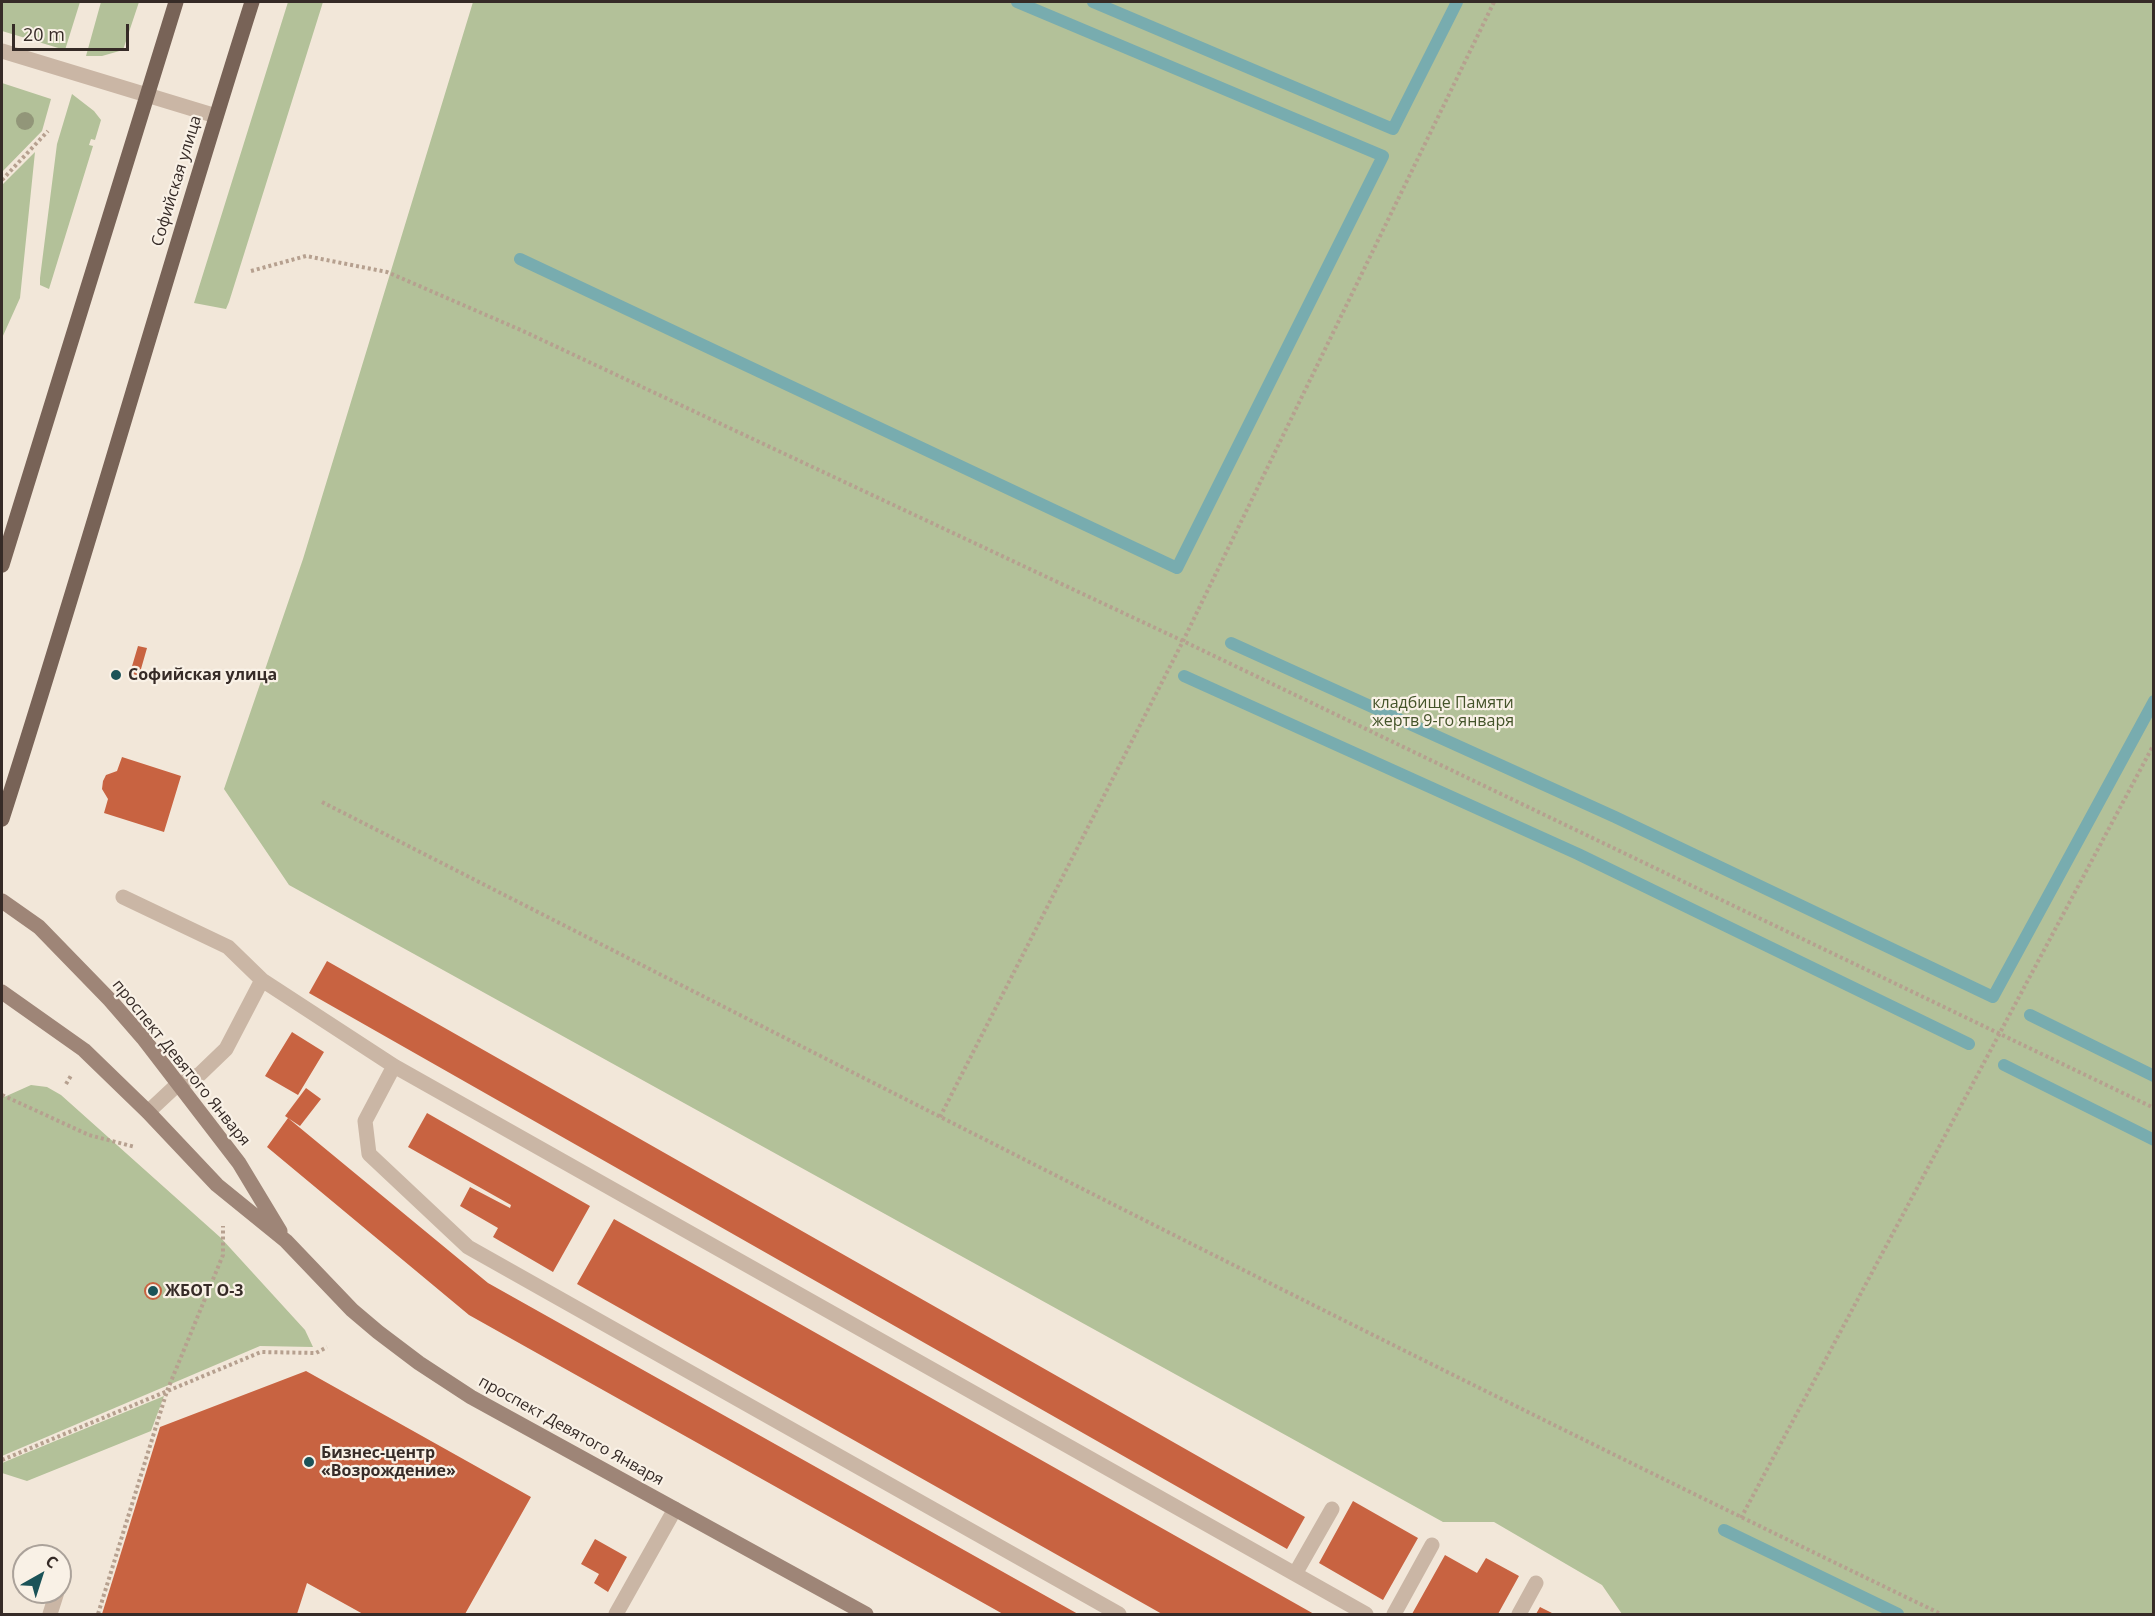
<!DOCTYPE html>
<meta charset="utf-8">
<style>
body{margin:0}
#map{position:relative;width:2155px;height:1616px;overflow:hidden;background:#f2e7d9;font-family:"Open Sans",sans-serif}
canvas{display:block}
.frame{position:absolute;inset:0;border:3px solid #362b27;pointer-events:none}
.north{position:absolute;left:12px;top:1544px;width:60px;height:60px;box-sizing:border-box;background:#f9f1e6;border:2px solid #aba29a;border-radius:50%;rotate:39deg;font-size:16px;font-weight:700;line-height:24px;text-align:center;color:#362b27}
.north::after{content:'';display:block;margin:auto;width:21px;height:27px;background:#1b5358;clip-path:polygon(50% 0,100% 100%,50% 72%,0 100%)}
.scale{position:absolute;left:12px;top:24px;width:117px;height:27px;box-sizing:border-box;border:3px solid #362b27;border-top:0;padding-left:8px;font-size:18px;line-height:21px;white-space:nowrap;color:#362b27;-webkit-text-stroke:4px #f9f1e6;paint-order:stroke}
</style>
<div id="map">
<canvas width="2155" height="1616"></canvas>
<div class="frame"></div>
<div class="north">С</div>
<div class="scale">20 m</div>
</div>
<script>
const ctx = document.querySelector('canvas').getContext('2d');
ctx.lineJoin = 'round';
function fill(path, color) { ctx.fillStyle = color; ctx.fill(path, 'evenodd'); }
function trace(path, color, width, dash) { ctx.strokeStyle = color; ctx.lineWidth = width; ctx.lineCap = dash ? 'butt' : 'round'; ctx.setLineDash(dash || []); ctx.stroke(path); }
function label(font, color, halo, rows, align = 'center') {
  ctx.font = font + ' "Open Sans",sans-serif'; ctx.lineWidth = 4.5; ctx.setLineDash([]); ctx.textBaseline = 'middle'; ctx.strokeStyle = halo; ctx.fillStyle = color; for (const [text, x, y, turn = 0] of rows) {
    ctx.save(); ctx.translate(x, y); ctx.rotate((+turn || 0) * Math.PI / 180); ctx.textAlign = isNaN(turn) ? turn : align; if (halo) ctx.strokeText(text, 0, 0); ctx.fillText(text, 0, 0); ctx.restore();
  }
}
const green = new Path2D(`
 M 2,2 L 80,2 L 65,50 L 2,31 Z
 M 101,2 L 139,2 L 123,50 L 102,56 L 86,56 Z
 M 288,2 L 323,2 L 229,302 L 226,309 L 194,303 Z
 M 473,2 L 2153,2 L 2153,1614 L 1622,1614 L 1602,1585 L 1494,1522 L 1443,1522 L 289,885 L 224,789 L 303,559 Z
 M 2,83 L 51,99 L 42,131 L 2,172 Z
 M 72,94 L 94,111 L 101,120 L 95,140 L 91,139 L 89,145 L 93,146 L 49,289 L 40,285 L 40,278 L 57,144 Z
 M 35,152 L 20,298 L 2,338 L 2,185 Z
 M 31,1085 L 47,1087 L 61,1095 L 221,1238 L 305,1330 L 313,1347 L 260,1346 L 2,1456 L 2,1098 Z
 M 164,1396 L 151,1431 L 27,1481 L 2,1473 L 2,1463 Z`);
const stream = new Path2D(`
 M 1093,2 L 1393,129 L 1457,2
 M 520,259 L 1177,568 L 1383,156 L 1017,2
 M 1231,643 L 1615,817 L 1993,997 L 2154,701
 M 1184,676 L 1578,854 L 1969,1044
 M 2030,1015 L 2154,1076
 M 2004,1065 L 2154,1140
 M 1724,1530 L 1898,1614`);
const building = new Path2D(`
 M 138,646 L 147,648 L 139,676 L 130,673 Z
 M 122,757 L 181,776 L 164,832 L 104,813 L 108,799 L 102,789 L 103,781 L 106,775 L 117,771 Z
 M 327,961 L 1305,1517 L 1287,1549 L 309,993 Z
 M 292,1032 L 324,1052 L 298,1095 L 265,1076 Z
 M 306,1088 L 321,1099 L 300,1126 L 285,1116 Z
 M 427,1113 L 590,1206 L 553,1272 L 493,1237 L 498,1228 L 460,1206 L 470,1187 L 510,1208 L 511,1205 L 408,1147 Z
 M 288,1118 L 488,1283 L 1078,1614 L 1003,1614 L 469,1315 L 267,1147 Z
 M 614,1219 L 1314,1614 L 1162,1614 L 577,1284 Z
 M144 1291a9 9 0 1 1 18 0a9 9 0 1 1-18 0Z
 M 306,1371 L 531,1497 L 465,1614 L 363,1614 L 307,1583 L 297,1614 L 102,1614 L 160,1427 Z
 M 1353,1501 L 1418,1538 L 1383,1600 L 1319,1563 Z
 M 595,1539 L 627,1557 L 608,1592 L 594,1583 L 599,1574 L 581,1564 Z
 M 1445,1555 L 1477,1573 L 1486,1558 L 1519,1576 L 1498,1614 L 1412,1614 Z
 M 1540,1607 L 1554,1614 L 1536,1614 Z`);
const path = new Path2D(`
 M 2,180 L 48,131
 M 251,271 L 306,256 L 387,272 L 523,331 L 1183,641 L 2154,1108
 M 322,802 C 860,1076 1397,1352 1941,1614
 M 66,1084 L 72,1074
 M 2,1095 L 89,1135 L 135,1147
 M 940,1117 L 1183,641 L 1494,2
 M 2,1460 L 261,1352 L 316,1353 L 327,1347
 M 1741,1518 L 2154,744
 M 98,1614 L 167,1391 L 223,1255 L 223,1226`);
const lane = new Path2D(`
 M 2,51 L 216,116
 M 123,897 L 228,947 L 262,980 L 394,1066 L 1366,1614
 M 394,1066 L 365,1121 L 369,1154 L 468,1247 L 1119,1614
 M 148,1112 L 178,1084 L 200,1074 L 226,1049 L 262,980
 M 1295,1574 L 1332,1509
 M 50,1614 L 57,1592
 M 616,1614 L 675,1509
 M 1394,1614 L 1432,1545
 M 1519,1614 L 1536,1583`);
const secondary = new Path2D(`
 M 2,901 L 39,927 L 110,1000 L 143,1038 L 239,1163 L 280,1231
 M 2,992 L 84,1050 L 148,1112 L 217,1185 L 286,1241 L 352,1310 L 378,1332 L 419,1363 L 471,1397 L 866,1614`);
const primary = new Path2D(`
 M 2,565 L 176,2
 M 2,819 C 89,548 166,273 252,2`);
const trees = [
 [25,121]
];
const markers = [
 [116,675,6,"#1b5358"],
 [153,1291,6,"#1b5358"],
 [309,1462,6,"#1b5358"]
];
const streetNames = [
 ["Софийская улица",177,181,-73],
 ["проспект Девятого Января",181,1063,51],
 ["проспект Девятого Января",571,1431,29]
];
const poiNames = [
 ["Софийская улица",128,675],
 ["ЖБОТ О-3",165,1291],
 ["Бизнес-центр",321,1453],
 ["«Возрождение»",321,1471]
];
const parkNames = [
 ["кладбище Памяти",1443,703],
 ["жертв 9-го января",1443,721]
];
fill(green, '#b3c199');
trace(stream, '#78acaf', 12);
fill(building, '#c86341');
trace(path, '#b6a08f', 4, [3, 3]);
trace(lane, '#cab6a5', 15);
trace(secondary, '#9e8577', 15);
trace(primary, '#786357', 15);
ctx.fillStyle = '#929679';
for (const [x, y] of trees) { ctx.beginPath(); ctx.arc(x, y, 9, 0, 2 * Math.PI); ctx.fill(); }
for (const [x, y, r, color] of markers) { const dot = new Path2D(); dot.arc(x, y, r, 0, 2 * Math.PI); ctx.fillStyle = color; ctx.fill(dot); trace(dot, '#f9f1e6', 2); }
label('16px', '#362b27', '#f9f1e6', streetNames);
label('bold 16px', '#362b27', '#f9f1e6', poiNames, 'left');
label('16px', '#44542a', '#f9f1e6', parkNames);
</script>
